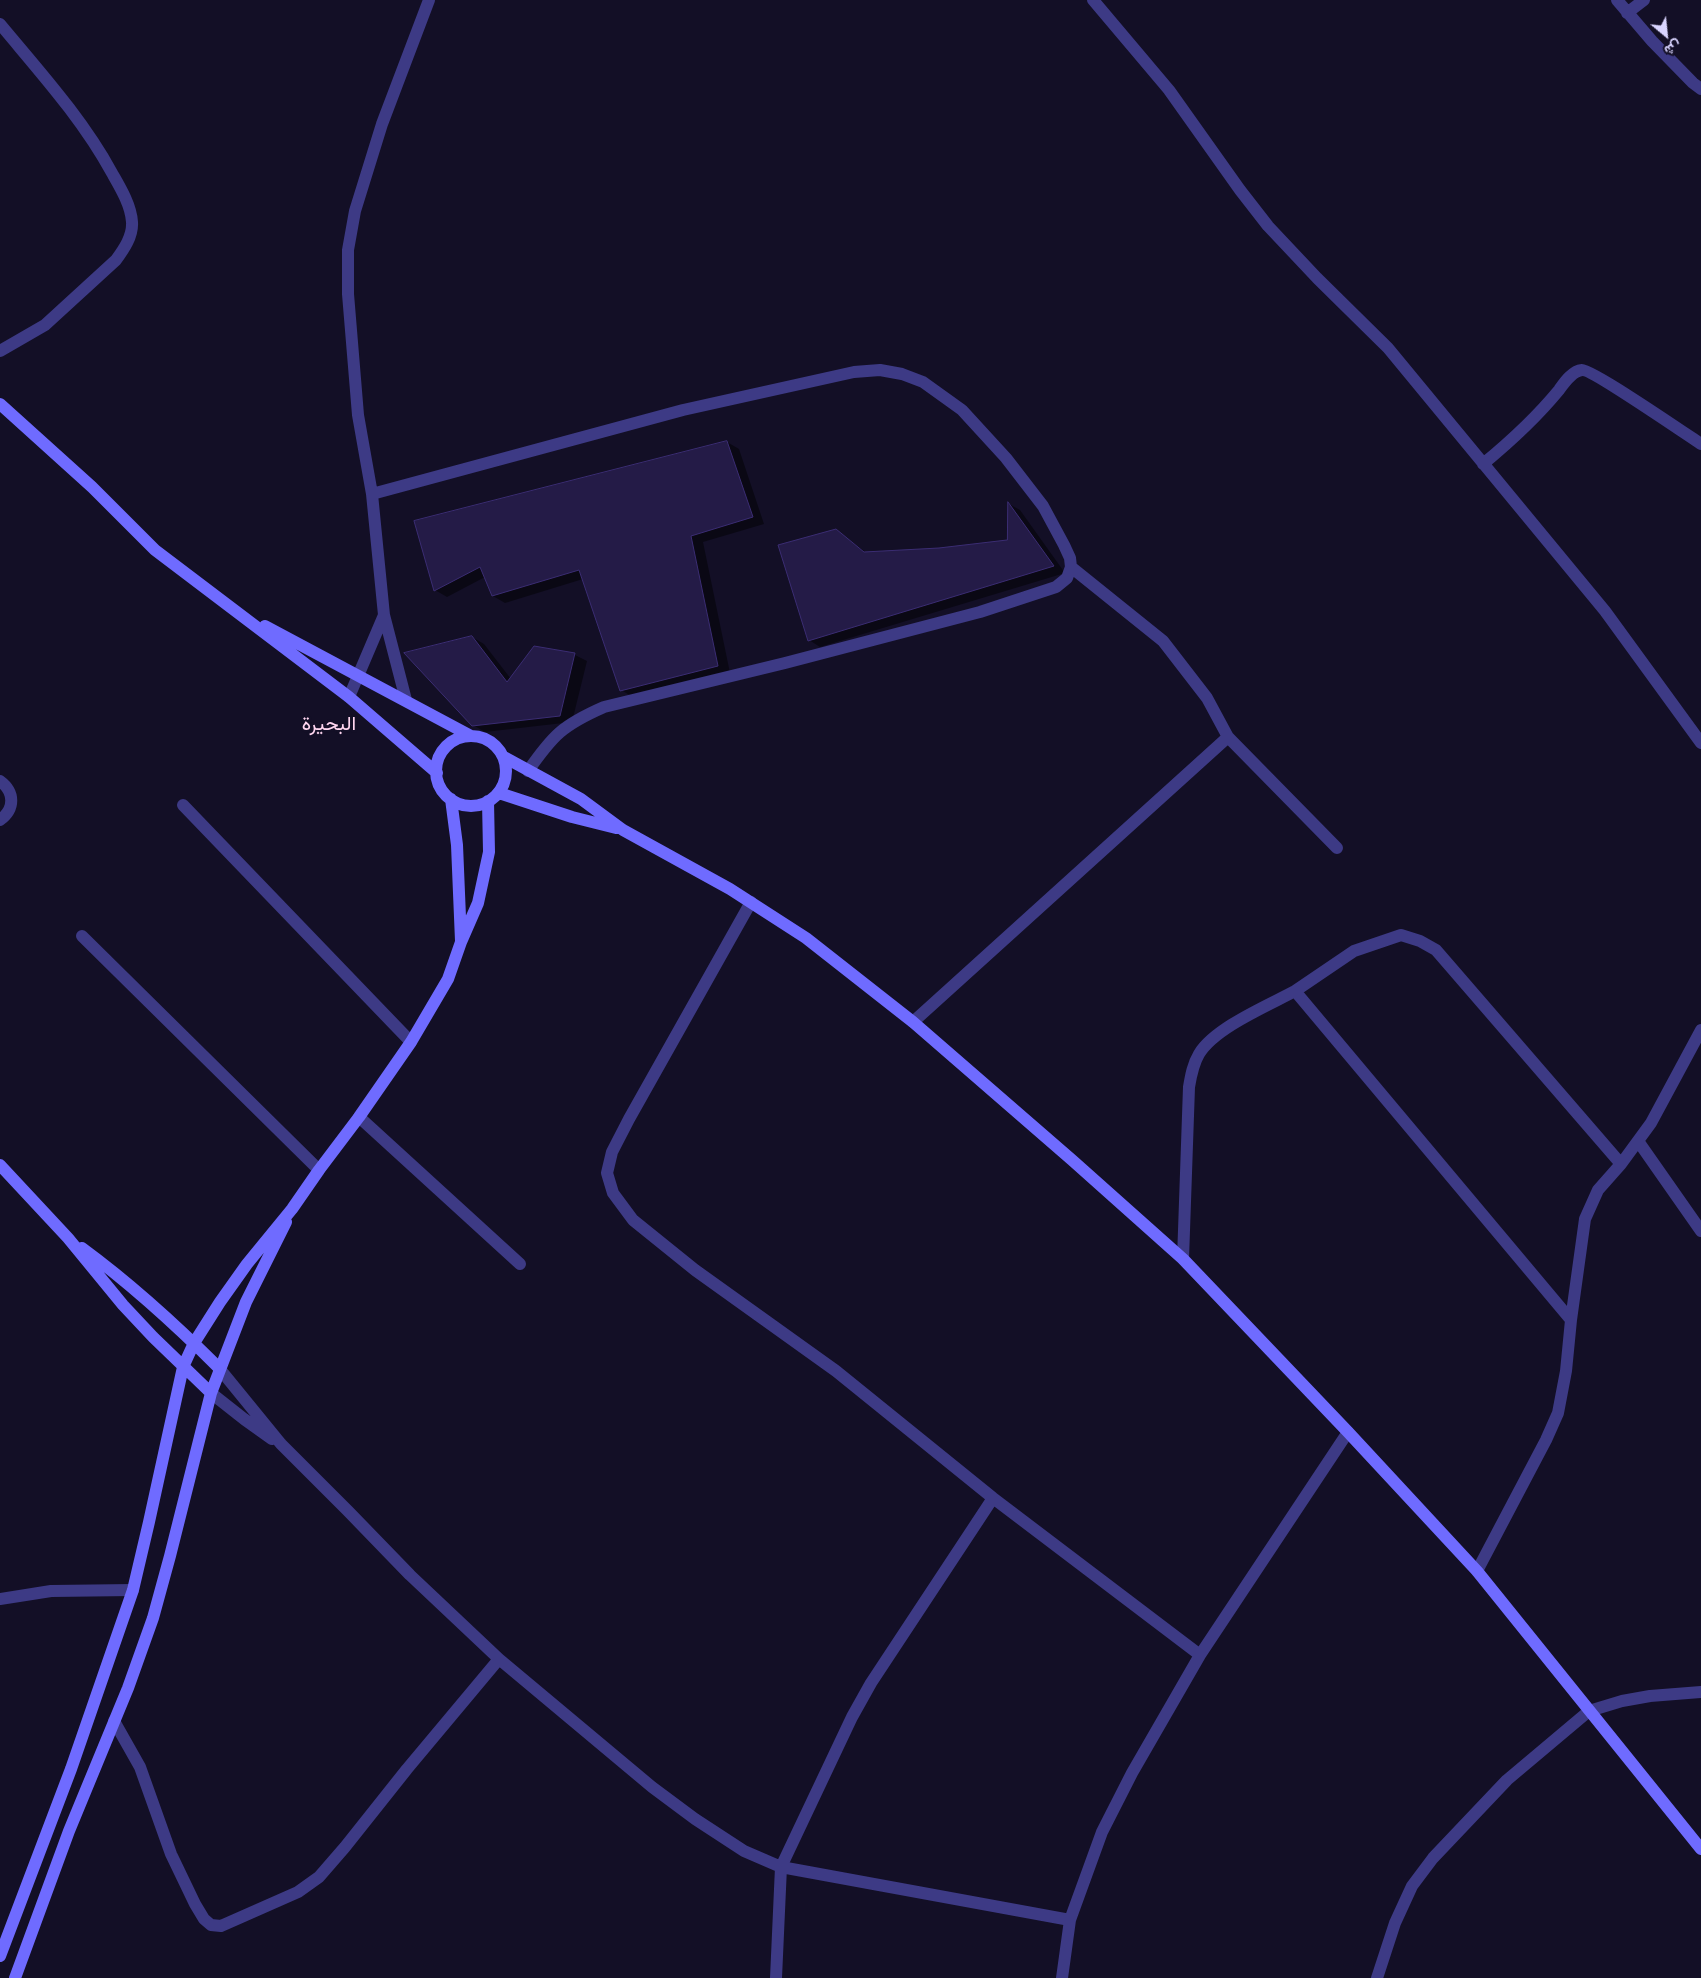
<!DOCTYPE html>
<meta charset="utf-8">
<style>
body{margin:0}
#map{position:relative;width:1701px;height:1978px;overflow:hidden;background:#130f26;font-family:"Exo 2",Vazirmatn,sans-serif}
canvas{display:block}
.north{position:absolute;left:1641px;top:10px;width:50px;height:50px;-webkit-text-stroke:4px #130f26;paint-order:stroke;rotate:152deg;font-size:14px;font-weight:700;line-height:20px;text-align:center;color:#d9d4ff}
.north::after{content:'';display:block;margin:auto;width:18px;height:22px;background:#d9d4ff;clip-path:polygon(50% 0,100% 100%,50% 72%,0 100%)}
</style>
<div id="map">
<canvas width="1701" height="1978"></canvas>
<div class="north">ش</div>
</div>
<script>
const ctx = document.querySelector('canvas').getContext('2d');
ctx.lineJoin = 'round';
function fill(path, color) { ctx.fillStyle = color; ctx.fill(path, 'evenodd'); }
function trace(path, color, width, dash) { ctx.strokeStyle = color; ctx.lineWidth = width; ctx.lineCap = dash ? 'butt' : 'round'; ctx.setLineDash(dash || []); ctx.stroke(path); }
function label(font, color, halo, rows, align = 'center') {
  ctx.font = font + ' "Exo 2",Vazirmatn,sans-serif'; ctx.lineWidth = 5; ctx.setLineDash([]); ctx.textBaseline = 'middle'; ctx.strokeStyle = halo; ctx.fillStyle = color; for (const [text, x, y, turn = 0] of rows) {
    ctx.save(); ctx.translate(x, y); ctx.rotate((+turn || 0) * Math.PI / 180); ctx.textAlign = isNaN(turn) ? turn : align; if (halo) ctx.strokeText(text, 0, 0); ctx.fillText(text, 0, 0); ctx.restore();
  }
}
const shadow = new Path2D(`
 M 727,442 L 739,449 L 764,524 L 703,542 L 730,673 L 633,697 L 621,690 L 583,579 L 505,603 L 493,596 L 485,577 L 447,597 L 435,590 L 416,522 Z
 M 1009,504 L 1020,510 L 1065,573 L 820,647 L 809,640 L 836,531 L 867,553 L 939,549 L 1008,541 Z
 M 472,637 L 484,644 L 511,679 L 534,648 L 575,655 L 587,661 L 572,722 L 485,732 L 473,725 Z`);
const building = new Path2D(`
 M 727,441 L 753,517 L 691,536 L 718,666 L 620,691 L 579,570 L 492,596 L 480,567 L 434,591 L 414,521 Z
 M 1008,502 L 1054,566 L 808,641 L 778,545 L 836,529 L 864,552 L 939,548 L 1007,540 Z
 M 472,636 L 507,682 L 534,646 L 575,653 L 560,716 L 472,726 L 404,653 Z`);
const street = new Path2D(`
 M 1093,0 L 1169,90 L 1240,190 L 1268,226 L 1317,278 L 1388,348 L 1605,611 L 1701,743
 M 1617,0 L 1652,41 L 1693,83 L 1701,89
 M 1627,13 L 1644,0
 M 0,24 C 39,71 82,118 112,173 C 120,187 131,205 132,222 C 133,236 124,249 116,260 L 45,325 L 0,351
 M 1483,464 C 1511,441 1536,418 1559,390 C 1564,383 1572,371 1582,370 C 1591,369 1686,434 1701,444
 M 372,494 L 683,410 L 854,372 L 880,370 L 902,374 L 923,382 L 962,410 L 1006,458 L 1043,506 L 1064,545 L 1070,558 L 1071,567 L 1067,578 L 1056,587 L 980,612 L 785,663 L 604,707 C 563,725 553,735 528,771
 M 349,697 L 384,615
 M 406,700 L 384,615 L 372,494 L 358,415 L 348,294 L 348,250 L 355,211 L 382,124 L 429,0
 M 1228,737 L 1337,848
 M 0,781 C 15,792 15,809 0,820
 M 183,805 L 411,1042
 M 751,902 L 629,1119 L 612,1152 L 607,1173 L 613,1193 L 633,1220 L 695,1270 L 836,1371 L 993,1498 L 1200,1655
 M 82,936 L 319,1170
 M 1295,991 L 1354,951 L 1401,935 L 1420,941 L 1436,950 L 1621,1164
 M 913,1022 L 1228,737 L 1207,698 L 1163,641 L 1071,567
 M 359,1117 L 520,1264
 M 1638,1141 L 1701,1231
 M 1183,1259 L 1189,1087 C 1191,1075 1193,1064 1199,1054 C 1214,1028 1269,1005 1295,991 L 1571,1320
 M 219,1368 L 281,1444 L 348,1511 L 410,1575 L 499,1659 L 652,1787 L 695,1819 L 744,1851 L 781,1867 L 1070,1920
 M 211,1393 L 244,1419 L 272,1439
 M 1477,1571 L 1546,1440 L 1558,1413 L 1566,1371 L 1571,1320 L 1585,1219 L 1598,1190 L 1621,1164 L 1651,1123 L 1701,1030
 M 0,1599 L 51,1591 L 133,1590
 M 114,1721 L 140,1767 L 171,1854 L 195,1904 L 204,1919 L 211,1925 L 221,1926 L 298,1892 L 319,1877 L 345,1847 L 407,1769 L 499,1659
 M 776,1978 L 781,1867 L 852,1717 L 871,1683 L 993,1498
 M 1062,1978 L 1070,1920 L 1102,1832 L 1132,1773 L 1200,1655 L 1348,1432
 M 1377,1978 L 1395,1923 L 1412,1886 L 1433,1858 L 1507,1780 L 1589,1711 L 1622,1701 L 1650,1696 L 1701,1692`);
const secondary = new Path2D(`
 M 0,404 L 92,487 L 155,550 L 349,697 L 437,773
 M 265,626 L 471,736
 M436 771a35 35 0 1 1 70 0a35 35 0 1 1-70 0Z
 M 504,757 L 581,799 L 623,830 L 730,889 L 806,938 L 913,1022 L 1072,1160 L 1183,1259 L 1348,1432 L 1477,1571 L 1701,1849
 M 499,793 L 572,817 L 616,828
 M 451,799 L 457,845 L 461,941
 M 0,1165 L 68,1238 L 123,1305 L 153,1337 L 211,1393
 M 82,1248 C 131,1284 176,1325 219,1368
 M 0,1956 L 71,1769 L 133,1590 L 149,1522 L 183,1367 L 194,1343 L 220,1302 L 247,1264 L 292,1209 L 319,1170 L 359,1117 L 411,1042 L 448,979 L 461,942 L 478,903 L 489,852 L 488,801
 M 15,1978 L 69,1831 L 128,1688 L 153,1618 L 170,1556 L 211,1393 L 246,1302 L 286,1222`);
const neighbourhoodNames = [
 ["البحيرة",329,723]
];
fill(shadow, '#0007');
fill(building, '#241b47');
trace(building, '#3b2d73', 1);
trace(street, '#3d3a85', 12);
trace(secondary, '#6f6bff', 12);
label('20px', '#ffd6f0', '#130f26', neighbourhoodNames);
</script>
